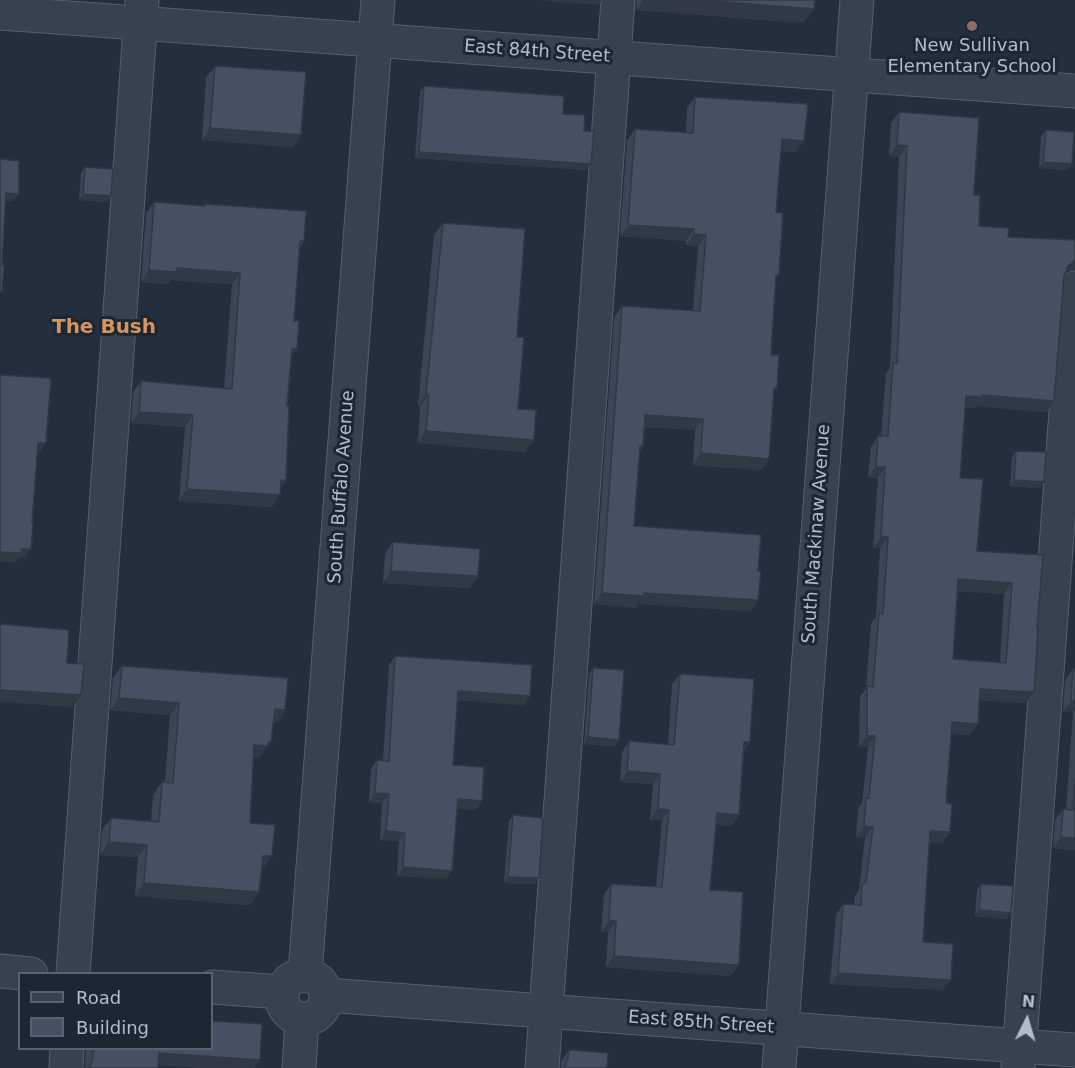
<!DOCTYPE html>
<style>
body{margin:0}
#map{position:relative;width:1075px;height:1068px;overflow:hidden;background:#242f3e;font-family:"DejaVu Sans",sans-serif}
canvas{display:block}
.legend{position:absolute;left:18px;top:972px;width:195px;height:78px;box-sizing:border-box;background:#1d2633;border:2px solid #59626f;margin:0;padding:8px 10px;list-style:none;font-size:18px;color:#b4bcc9}
.legend li{display:flex;align-items:center;gap:12px;height:30px}
.legend b{width:30px;border:2px solid #59626f}
.north{position:absolute;left:997px;top:990px;width:60px;height:60px;-webkit-text-stroke:4px #1d2633;paint-order:stroke;rotate:5deg;font-size:16px;font-weight:700;line-height:24px;text-align:center;color:#b4bcc9}
.north::after{content:'';display:block;margin:auto;width:21px;height:27px;background:#b4bcc9;clip-path:polygon(50% 0,100% 100%,50% 72%,0 100%)}
</style>
<div id="map">
<canvas width="1075" height="1068"></canvas>
<ul class="legend">
<li><b style="height:8px;background:#38414e"></b>Road</li>
<li><b style="height:16px;background:#455162"></b>Building</li>
</ul>
<div class="north">N</div>
</div>
<script>
const ctx = document.querySelector('canvas').getContext('2d');
ctx.lineJoin = 'round';
function trace(path, color, width, dash) { ctx.strokeStyle = color; ctx.lineWidth = width; ctx.lineCap = dash ? 'butt' : 'round'; ctx.setLineDash(dash || []); ctx.stroke(path); }
function fill(path, color) { ctx.fillStyle = color; ctx.fill(path, 'evenodd'); }
function label(font, color, halo, rows, align = 'center') {
  ctx.font = font + ' "DejaVu Sans",sans-serif'; ctx.lineWidth = 6; ctx.setLineDash([]); ctx.textBaseline = 'middle'; ctx.strokeStyle = halo; ctx.fillStyle = color; for (const [text, x, y, turn = 0] of rows) {
    ctx.save(); ctx.translate(x, y); ctx.rotate((+turn || 0) * Math.PI / 180); ctx.textAlign = isNaN(turn) ? turn : align; if (halo) ctx.strokeText(text, 0, 0); ctx.fillText(text, 0, 0); ctx.restore();
  }
}
const minor = new Path2D(`
 M 0,13 L 1075,91
 M 0,971 L 31,974
 M 73,974 L 142,0
 M 305,974 L 378,0
 M282 997a22 22 0 1 1 44 0a22 22 0 1 1-44 0Z
 M 212,987 L 282,992
 M 326,995 L 1075,1050
 M 66,1068 L 67,1048
 M 299,1068 L 302,1019
 M 542,1068 L 618,0
 M 779,1068 L 857,0
 M 1018,1068 L 1075,288`);
const wall = new Path2D(`
 M 637,0 L 815,0 L 804,23 L 636,10 Z
 M 215,66 L 293,147 L 202,140 L 206,78 Z
 M 424,86 L 563,114 L 584,131 L 591,164 L 587,170 L 415,158 L 420,92 Z
 M 695,97 L 796,152 L 781,151 L 776,212 L 775,280 L 771,355 L 774,392 L 769,459 L 761,470 L 693,465 L 695,430 L 645,427 L 643,446 L 640,451 L 634,526 L 758,571 L 758,600 L 750,611 L 638,604 L 636,608 L 594,604 L 614,318 L 622,306 L 693,311 L 698,246 L 686,245 L 686,241 L 620,236 L 627,140 L 635,129 L 686,132 L 687,108 Z
 M 899,112 L 974,191 L 979,226 L 1008,237 L 1075,240 L 1075,270 L 1067,271 L 1065,273 L 1064,276 L 1054,401 L 1047,412 L 976,406 L 974,408 L 965,407 L 960,478 L 977,551 L 1043,555 L 1037,628 L 1034,692 L 1026,703 L 979,700 L 970,735 L 951,734 L 942,843 L 929,842 L 923,942 L 943,990 L 830,984 L 836,915 L 843,904 L 854,905 L 855,896 L 859,890 L 865,838 L 856,837 L 858,809 L 862,803 L 868,747 L 859,747 L 860,697 L 866,688 L 871,624 L 876,617 L 880,548 L 873,548 L 878,478 L 868,478 L 871,447 L 878,436 L 881,436 L 886,374 L 890,368 L 899,157 L 889,156 L 891,123 ZM 958,591 L 1004,594 L 1000,662 L 953,659 Z
 M 1046,130 L 1072,164 L 1068,170 L 1039,168 L 1041,136 Z
 M 85,167 L 107,202 L 79,200 L 81,173 Z
 M 154,202 L 203,206 L 205,204 L 304,241 L 300,248 L 294,321 L 297,349 L 291,357 L 280,489 L 272,507 L 179,501 L 185,427 L 131,423 L 133,392 L 141,381 L 224,388 L 232,284 L 171,280 L 168,284 L 141,282 L 146,213 Z
 M 443,223 L 517,337 L 518,409 L 525,452 L 418,443 L 420,407 L 418,406 L 434,235 Z
 M 1016,451 L 1044,482 L 1040,488 L 1010,486 L 1012,457 Z
 M 393,542 L 478,576 L 469,588 L 383,583 L 385,554 Z
 M 395,656 L 524,705 L 457,700 L 453,765 L 482,801 L 476,810 L 457,808 L 452,871 L 446,879 L 397,876 L 399,841 L 380,840 L 382,803 L 369,802 L 371,769 L 377,760 L 383,761 L 389,665 Z
 M 122,666 L 285,710 L 277,723 L 273,722 L 271,742 L 259,758 L 253,758 L 250,823 L 263,869 L 262,869 L 259,892 L 250,905 L 135,896 L 138,857 L 100,855 L 102,830 L 111,818 L 151,821 L 153,795 L 162,782 L 165,782 L 170,715 L 110,710 L 113,678 Z
 M 593,668 L 615,746 L 584,744 L 589,674 Z
 M 1073,669 L 1075,669 L 1075,850 L 1053,848 L 1055,820 L 1063,809 L 1066,810 L 1073,712 L 1063,712 L 1065,680 Z
 M 680,674 L 750,742 L 744,751 L 739,815 L 731,826 L 716,824 L 710,890 L 739,964 L 731,975 L 730,976 L 606,967 L 608,932 L 601,932 L 604,895 L 611,884 L 656,887 L 662,820 L 650,820 L 653,784 L 620,782 L 622,752 L 629,741 L 668,745 L 672,684 Z
 M 513,815 L 534,884 L 504,883 L 509,822 Z
 M 981,884 L 1011,913 L 1007,919 L 975,916 L 977,890 Z
 M 86,1048 L 212,1048 L 260,1060 L 254,1068 L 203,1068 L 158,1065 L 158,1068 L 85,1068 Z
 M 569,1050 L 607,1068 L 561,1068 L 561,1061 Z`);
const shadedWall = new Path2D(`
 M 535,0 L 602,0 L 599,5 Z
 M 643,0 L 700,0 L 814,9 L 804,23 L 636,10 Z
 M 210,128 L 301,135 L 293,147 L 202,140 Z
 M 782,139 L 804,141 L 796,152 L 774,151 Z
 M 897,145 L 907,146 L 899,157 L 889,156 Z
 M 419,152 L 591,164 L 587,170 L 415,158 Z
 M 1043,162 L 1072,164 L 1068,170 L 1039,168 Z
 M 6,193 L 19,194 L 13,202 L 0,201 Z
 M 83,194 L 111,196 L 107,202 L 79,200 Z
 M 628,225 L 694,229 L 686,241 L 620,236 Z
 M 694,234 L 706,235 L 698,246 L 686,245 Z
 M 1075,260 L 1075,270 L 1067,271 L 1060,277 L 1068,266 Z
 M 177,268 L 240,273 L 232,284 L 171,280 L 168,284 L 141,282 L 149,270 Z
 M 292,349 L 297,349 L 288,361 Z
 M 426,394 L 429,395 L 420,407 L 418,406 Z
 M 982,395 L 1054,401 L 1047,412 L 976,406 L 974,408 L 958,407 L 966,396 Z
 M 139,412 L 193,415 L 185,427 L 131,423 Z
 M 645,415 L 703,419 L 695,430 L 637,426 Z
 M 426,431 L 534,440 L 525,452 L 418,443 Z
 M 38,443 L 46,443 L 40,452 L 32,451 Z
 M 701,453 L 769,459 L 761,470 L 693,465 Z
 M 876,467 L 885,467 L 878,478 L 868,478 Z
 M 281,480 L 286,481 L 278,492 Z
 M 1014,480 L 1044,482 L 1040,488 L 1010,486 Z
 M 187,489 L 280,495 L 272,507 L 179,501 Z
 M 881,537 L 888,537 L 880,548 L 873,548 Z
 M 22,549 L 31,549 L 25,557 L 18,558 L 15,562 L 0,561 L 0,552 Z
 M 391,571 L 478,576 L 469,588 L 383,583 Z
 M 958,579 L 1012,583 L 1004,594 L 951,590 Z
 M 602,593 L 644,593 L 758,600 L 750,611 L 638,604 L 636,608 L 594,604 Z
 M 980,689 L 1034,692 L 1026,703 L 972,700 Z
 M 0,690 L 81,695 L 73,707 L 0,702 Z
 M 458,691 L 530,696 L 524,705 L 452,700 Z
 M 119,698 L 179,703 L 170,715 L 110,710 Z
 M 1071,701 L 1075,701 L 1075,710 L 1073,712 L 1063,712 Z
 M 275,709 L 285,710 L 277,723 L 266,722 Z
 M 952,722 L 978,724 L 970,735 L 944,733 Z
 M 867,736 L 875,736 L 868,747 L 859,747 Z
 M 588,737 L 619,740 L 615,746 L 584,744 Z
 M 268,742 L 271,742 L 259,758 L 245,758 L 254,745 Z
 M 744,742 L 750,742 L 742,753 Z
 M 627,771 L 660,774 L 653,784 L 620,782 Z
 M 375,793 L 389,794 L 382,803 L 369,802 Z
 M 458,799 L 482,801 L 476,810 L 452,808 Z
 M 658,809 L 669,810 L 662,820 L 650,820 Z
 M 717,813 L 739,815 L 731,826 L 709,824 Z
 M 864,826 L 873,827 L 865,838 L 856,837 Z
 M 386,831 L 405,833 L 399,841 L 380,840 Z
 M 930,831 L 950,832 L 942,843 L 922,842 Z
 M 1061,837 L 1075,838 L 1075,850 L 1053,848 Z
 M 109,842 L 147,845 L 138,857 L 100,855 Z
 M 263,856 L 272,856 L 263,869 L 254,868 Z
 M 403,867 L 452,871 L 446,879 L 397,876 Z
 M 508,877 L 539,878 L 534,884 L 504,883 Z
 M 144,883 L 259,892 L 250,905 L 135,896 Z
 M 979,910 L 1011,913 L 1007,919 L 975,916 Z
 M 609,921 L 616,921 L 608,932 L 601,932 Z
 M 614,956 L 739,964 L 731,975 L 730,976 L 606,967 Z
 M 838,973 L 951,980 L 943,990 L 830,984 Z
 M 159,1053 L 260,1060 L 254,1068 L 203,1068 L 151,1064 Z`);
const building = new Path2D(`
 M 700,0 L 815,0 L 814,9 Z
 M 215,66 L 306,72 L 301,135 L 210,128 Z
 M 424,86 L 564,96 L 563,114 L 585,115 L 584,131 L 594,131 L 591,164 L 419,152 Z
 M 695,97 L 808,104 L 804,141 L 782,139 L 776,212 L 783,213 L 779,275 L 776,275 L 771,355 L 779,355 L 777,388 L 774,388 L 769,459 L 701,453 L 703,419 L 645,415 L 643,446 L 640,446 L 634,526 L 761,535 L 758,571 L 761,571 L 758,600 L 644,593 L 644,596 L 602,593 L 622,306 L 700,311 L 706,235 L 694,234 L 694,229 L 628,225 L 635,129 L 693,133 Z
 M 899,112 L 979,118 L 974,191 L 974,195 L 980,195 L 979,226 L 1009,228 L 1008,237 L 1075,240 L 1075,260 L 1068,266 L 1064,276 L 1054,401 L 982,395 L 982,397 L 966,396 L 960,478 L 983,479 L 977,551 L 1043,555 L 1037,628 L 1038,628 L 1034,692 L 980,689 L 978,724 L 952,722 L 946,803 L 952,804 L 950,832 L 930,831 L 923,942 L 953,944 L 951,980 L 838,973 L 843,904 L 861,905 L 862,885 L 866,882 L 873,827 L 864,826 L 866,798 L 869,798 L 875,736 L 867,736 L 867,686 L 873,687 L 879,613 L 883,614 L 886,568 L 888,537 L 881,537 L 885,467 L 876,467 L 878,436 L 888,436 L 893,363 L 897,363 L 907,146 L 897,145 ZM 958,579 L 1012,583 L 1006,663 L 953,659 Z
 M 1046,130 L 1074,132 L 1072,164 L 1043,162 Z
 M 0,159 L 19,161 L 19,194 L 6,193 L 2,265 L 4,265 L 2,292 L 0,292 Z
 M 85,167 L 113,169 L 111,196 L 83,194 Z
 M 154,202 L 205,206 L 205,204 L 306,211 L 304,241 L 300,241 L 294,321 L 299,321 L 297,349 L 292,349 L 287,406 L 289,406 L 286,481 L 281,480 L 280,495 L 187,489 L 193,415 L 139,412 L 141,381 L 232,389 L 240,273 L 177,268 L 176,272 L 149,270 Z
 M 443,223 L 525,229 L 517,337 L 524,337 L 518,409 L 536,410 L 534,440 L 426,431 L 429,395 L 426,394 Z
 M 0,375 L 51,378 L 46,443 L 38,443 L 32,523 L 33,523 L 31,549 L 22,549 L 21,553 L 0,552 Z
 M 1016,451 L 1046,452 L 1044,482 L 1014,480 Z
 M 393,542 L 480,549 L 478,576 L 391,571 Z
 M 0,624 L 69,630 L 67,663 L 84,664 L 81,695 L 0,690 Z
 M 395,656 L 532,665 L 530,696 L 458,691 L 453,765 L 484,767 L 482,801 L 458,799 L 452,871 L 403,867 L 405,833 L 386,831 L 389,794 L 375,793 L 377,760 L 389,761 Z
 M 122,666 L 288,678 L 285,710 L 275,709 L 271,742 L 268,742 L 268,746 L 254,745 L 250,823 L 275,825 L 272,856 L 263,856 L 259,892 L 144,883 L 147,845 L 109,842 L 111,818 L 159,822 L 162,782 L 173,783 L 179,703 L 119,698 Z
 M 593,668 L 624,670 L 619,740 L 588,737 Z
 M 1073,669 L 1075,669 L 1075,701 L 1071,701 Z
 M 680,674 L 754,679 L 750,742 L 744,742 L 739,815 L 717,813 L 710,890 L 743,892 L 739,964 L 738,965 L 614,956 L 616,921 L 609,921 L 611,884 L 662,887 L 669,810 L 658,809 L 660,774 L 627,771 L 629,741 L 674,745 Z
 M 1075,779 L 1075,838 L 1061,837 L 1063,809 L 1073,810 Z
 M 513,815 L 543,818 L 539,878 L 508,877 Z
 M 981,884 L 1013,886 L 1011,913 L 979,910 Z
 M 212,1021 L 262,1024 L 260,1060 L 159,1053 L 158,1068 L 88,1068 L 90,1066 L 93,1058 L 93,1048 L 212,1048 Z
 M 569,1050 L 608,1053 L 607,1068 L 564,1068 L 568,1059 Z`);
const markers = [
 [972,26,6,"#8d6e63"]
];
const poiNames = [
 ["New Sullivan",972,46],
 ["Elementary School",972,67]
];
const streetNames = [
 ["East 84th Street",537,52,4],
 ["South Buffalo Avenue",342,487,-86],
 ["South Mackinaw Avenue",817,534,-86],
 ["East 85th Street",701,1023,4]
];
const neighbourhoodNames = [
 ["The Bush",104,328]
];
trace(minor, '#565f6c', 35);
trace(minor, '#38414e', 33);
fill(wall, '#3b4654');
fill(shadedWall, '#303945');
fill(building, '#455162');
trace(building, '#303945', 1.5);
for (const [x, y, r, color] of markers) { const dot = new Path2D(); dot.arc(x, y, r, 0, 2 * Math.PI); ctx.fillStyle = color; ctx.fill(dot); trace(dot, '#1d2633', 2); }
label('18px', '#b4bcc9', '#1d2633', poiNames);
label('18px', '#b4bcc9', '#1d2633', streetNames);
label('bold 20px', '#d59563', '#1d2633', neighbourhoodNames);
</script>
